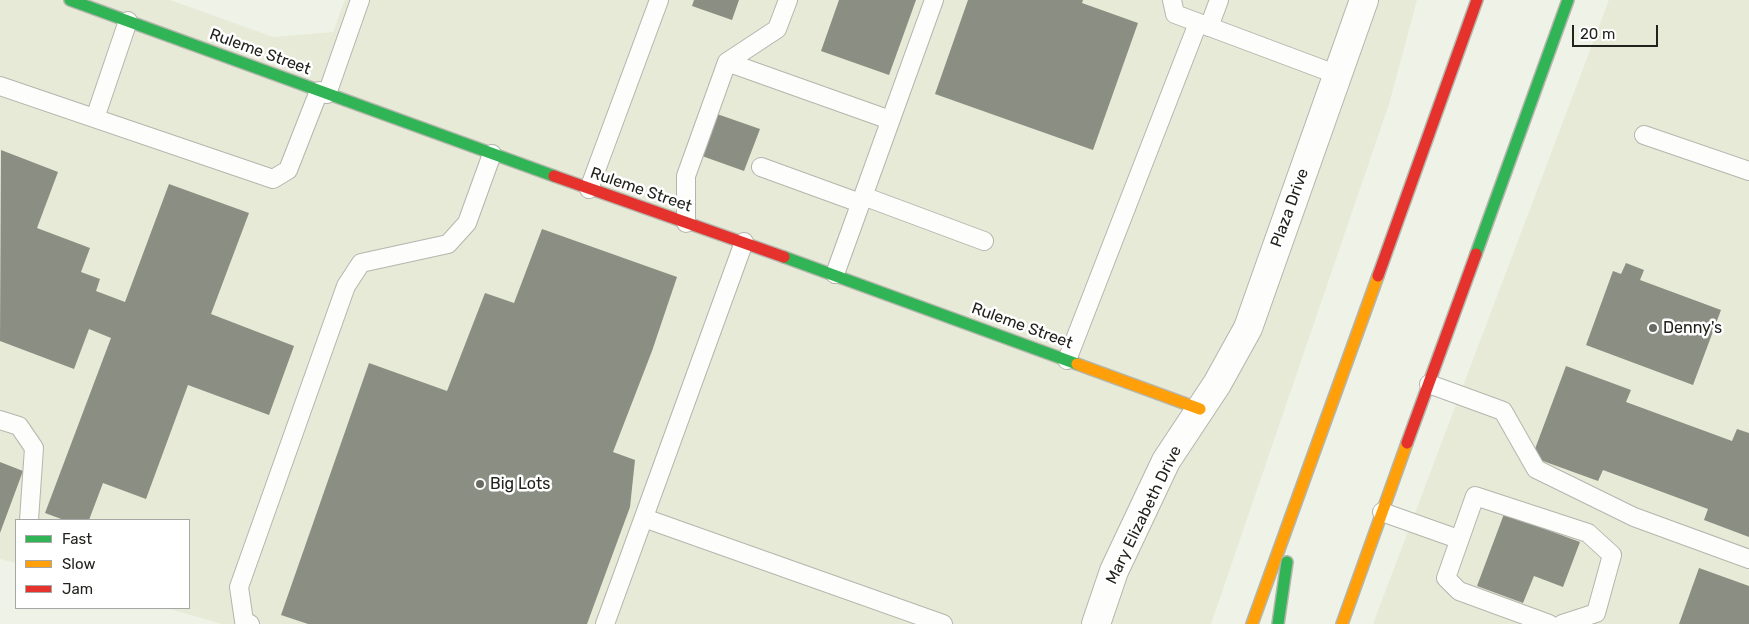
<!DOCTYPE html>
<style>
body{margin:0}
#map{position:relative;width:1749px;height:624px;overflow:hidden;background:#eff2e7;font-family:Rubik,sans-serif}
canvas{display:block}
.legend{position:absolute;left:15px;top:519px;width:175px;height:90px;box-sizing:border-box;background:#fff;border:1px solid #a6a7a4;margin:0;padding:6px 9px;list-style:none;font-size:15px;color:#21231c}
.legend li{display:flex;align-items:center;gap:10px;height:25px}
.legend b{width:25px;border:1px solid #a6a7a4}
.scale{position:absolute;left:1572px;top:25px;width:86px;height:22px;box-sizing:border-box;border:2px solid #21231c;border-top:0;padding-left:6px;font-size:15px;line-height:18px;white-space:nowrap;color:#21231c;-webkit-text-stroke:4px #fff;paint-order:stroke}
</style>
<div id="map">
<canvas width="1749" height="624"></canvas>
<ul class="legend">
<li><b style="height:6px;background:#30b455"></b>Fast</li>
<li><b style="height:6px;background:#ff9f0a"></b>Slow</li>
<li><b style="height:6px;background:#e5322d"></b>Jam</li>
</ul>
<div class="scale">20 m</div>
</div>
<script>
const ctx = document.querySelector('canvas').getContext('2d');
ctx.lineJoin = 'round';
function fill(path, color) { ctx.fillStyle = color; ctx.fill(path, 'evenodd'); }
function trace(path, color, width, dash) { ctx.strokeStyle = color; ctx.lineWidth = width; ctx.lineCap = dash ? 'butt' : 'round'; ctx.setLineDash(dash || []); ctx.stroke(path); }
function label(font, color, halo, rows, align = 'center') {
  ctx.font = font + ' Rubik,sans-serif'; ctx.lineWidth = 5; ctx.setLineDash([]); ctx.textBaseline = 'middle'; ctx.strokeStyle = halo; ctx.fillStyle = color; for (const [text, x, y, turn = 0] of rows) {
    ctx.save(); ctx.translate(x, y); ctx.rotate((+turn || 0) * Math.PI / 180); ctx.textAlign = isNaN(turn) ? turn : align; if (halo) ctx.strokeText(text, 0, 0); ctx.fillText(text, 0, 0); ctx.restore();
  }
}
const built = new Path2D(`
 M 0,0 L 170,0 L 273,37 L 333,32 L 345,0 L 1417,0 L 1389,104 L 1211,624 L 222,624 L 167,608 L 189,608 L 189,520 L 16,520 L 16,563 L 0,559 Z
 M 1609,0 L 1749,0 L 1749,624 L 1373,624 Z`);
const building = new Path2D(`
 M 694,0 L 739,0 L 732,20 L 692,6 Z
 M 839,0 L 916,0 L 889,75 L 821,51 Z
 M 968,0 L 1083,0 L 1082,3 L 1138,23 L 1093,150 L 935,94 Z
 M 717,114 L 760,129 L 744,171 L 702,156 Z
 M 1,150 L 58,172 L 37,228 L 90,248 L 81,272 L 100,279 L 96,291 L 125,302 L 169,184 L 249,213 L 211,314 L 294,346 L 269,415 L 188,385 L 146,499 L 103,483 L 89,520 L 64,520 L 45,513 L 111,338 L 89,329 L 74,369 L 0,341 Z
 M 542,229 L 677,277 L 652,351 L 613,452 L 635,460 L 630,507 L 587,624 L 308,624 L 281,615 L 369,363 L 447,391 L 485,293 L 514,303 Z
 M 1626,263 L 1644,270 L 1640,280 L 1721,310 L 1693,385 L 1586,345 L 1613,271 L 1621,274 Z
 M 1566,366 L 1631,390 L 1626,402 L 1732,441 L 1737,429 L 1749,433 L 1749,537 L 1704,520 L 1708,509 L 1603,470 L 1598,481 L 1532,457 Z
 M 0,462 L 23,471 L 0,533 Z
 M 1504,514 L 1580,542 L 1563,587 L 1534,576 L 1523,603 L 1477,586 Z
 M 1699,568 L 1749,586 L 1749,624 L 1679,624 Z`);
const lane = new Path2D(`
 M 1172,0 L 1175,14 L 1338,75
 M 1209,27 L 1219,0
 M 727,62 L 890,120
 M 0,86 L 273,179 L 288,170 L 319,91
 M 327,94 L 360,0
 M 95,118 L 128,21
 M 1644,135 L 1749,171
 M 761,167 L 860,203
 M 589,189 L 659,0
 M 863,196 L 984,241
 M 686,223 L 686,176 L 727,62 L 777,29 L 788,0
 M 835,274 L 934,0
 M 1067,360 L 1198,23
 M 1429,384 L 1503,411 L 1536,469 L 1634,517 L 1749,559
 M 0,420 L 19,426 L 34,448 L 29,520
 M 1382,512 L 1458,539
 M 644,518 L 943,624
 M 250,624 L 244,621 L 239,587 L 346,286 L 361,263 L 448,244 L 467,223 L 492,154
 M 605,624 L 744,242
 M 1549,624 L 1459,591 L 1446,578 L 1475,496 L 1588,533 L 1612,555 L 1596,613 L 1562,624`);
const street = new Path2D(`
 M 1096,624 L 1114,571 L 1166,461 L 1217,384 L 1248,328 L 1364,0`);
const fast = new Path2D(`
 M 70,0 L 554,176
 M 1476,254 L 1568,0
 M 784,257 L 1077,364
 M 1278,624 L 1287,562`);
const slow = new Path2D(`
 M 1077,364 L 1200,409
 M 1252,624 L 1378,276
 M 1342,624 L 1407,443`);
const jam = new Path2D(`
 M 554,176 L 784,257
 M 1378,276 L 1477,0
 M 1407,443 L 1476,254`);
const markers = [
 [1653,328,5,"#696b63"],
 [480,484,5,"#696b63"]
];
const streetNames = [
 ["Ruleme Street",260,52,20],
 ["Ruleme Street",641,190,19],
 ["Plaza Drive",1290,208,-70],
 ["Ruleme Street",1022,326,20],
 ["Mary Elizabeth Drive",1144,515,-64]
];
const poiNames = [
 ["Denny's",1663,328],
 ["Big Lots",490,484]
];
fill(built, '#e6ead6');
fill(building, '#8b8e82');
trace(lane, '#b4b6ad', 20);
trace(street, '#b4b6ad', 30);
trace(fast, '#b4b6ad', 14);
trace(slow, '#b4b6ad', 14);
trace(jam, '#b4b6ad', 14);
trace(lane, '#fdfdfb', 18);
trace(street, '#fdfdfb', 28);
trace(fast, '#30b455', 11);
trace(slow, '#ff9f0a', 11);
trace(jam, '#e5322d', 11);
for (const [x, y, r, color] of markers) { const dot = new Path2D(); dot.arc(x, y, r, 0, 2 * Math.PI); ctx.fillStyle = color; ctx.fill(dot); trace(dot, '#fff', 2); }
label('16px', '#21231c', '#fff', streetNames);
label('16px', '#21231c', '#fff', poiNames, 'left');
</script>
